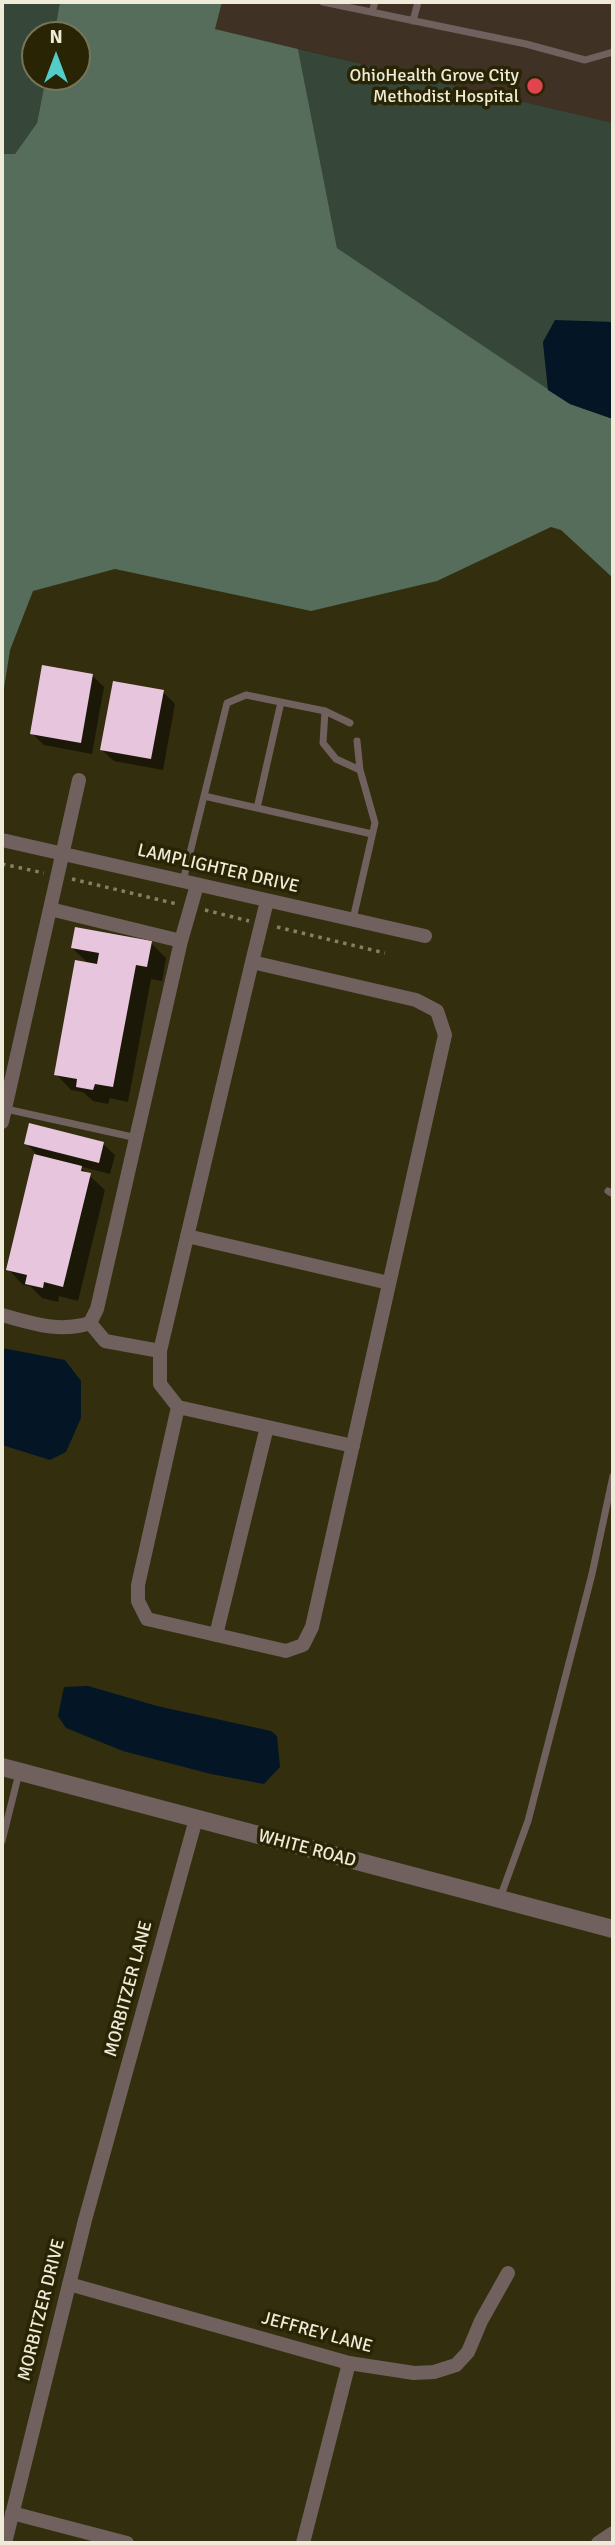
<!DOCTYPE html>
<style>
body{margin:0}
#map{position:relative;width:615px;height:2545px;overflow:hidden;background:#332e0e;font-family:Signika,sans-serif}
canvas{display:block}
.frame{position:absolute;inset:0;border:4px solid #eeebd9;pointer-events:none}
.north{position:absolute;left:21px;top:21px;width:70px;height:70px;box-sizing:border-box;background:#292404;border:2px solid #787459;border-radius:50%;rotate:0deg;font-size:19px;font-weight:700;line-height:28px;text-align:center;color:#eeebd9}
.north::after{content:'';display:block;margin:auto;width:24px;height:32px;background:#53cdca;clip-path:polygon(50% 0,100% 100%,50% 72%,0 100%)}
</style>
<div id="map">
<canvas width="615" height="2545"></canvas>
<div class="frame"></div>
<div class="north">N</div>
</div>
<script>
const ctx = document.querySelector('canvas').getContext('2d');
ctx.lineJoin = 'round';
function fill(path, color) { ctx.fillStyle = color; ctx.fill(path, 'evenodd'); }
function trace(path, color, width, dash) { ctx.strokeStyle = color; ctx.lineWidth = width; ctx.lineCap = dash ? 'butt' : 'round'; ctx.setLineDash(dash || []); ctx.stroke(path); }
function label(font, color, halo, rows, align = 'center') {
  ctx.font = font + ' Signika,sans-serif'; ctx.lineWidth = 7; ctx.setLineDash([]); ctx.textBaseline = 'middle'; ctx.strokeStyle = halo; ctx.fillStyle = color; for (const [text, x, y, turn = 0] of rows) {
    ctx.save(); ctx.translate(x, y); ctx.rotate((+turn || 0) * Math.PI / 180); ctx.textAlign = isNaN(turn) ? turn : align; if (halo) ctx.strokeText(text, 0, 0); ctx.fillText(text, 0, 0); ctx.restore();
  }
}
const medical = new Path2D(`
 M 222,2 L 613,2 L 613,123 L 215,29 Z`);
const green = new Path2D(`
 M 2,2 L 60,2 L 54,35 L 35,35 L 35,77 L 46,77 L 37,123 L 15,154 L 2,154 Z
 M 298,49 L 613,123 L 613,322 L 555,321 L 543,342 L 548,390 L 337,248 Z`);
const forest = new Path2D(`
 M 60,2 L 222,2 L 215,29 L 298,49 L 337,248 L 570,404 L 613,419 L 613,578 L 561,530 L 551,527 L 437,581 L 311,611 L 115,569 L 33,591 L 10,650 L 2,701 L 2,154 L 15,154 L 37,123 L 46,77 L 77,77 L 77,35 L 54,35 Z`);
const water = new Path2D(`
 M 555,320 L 613,322 L 613,419 L 570,404 L 548,390 L 543,342 Z
 M 2,1348 L 65,1360 L 81,1381 L 81,1418 L 66,1452 L 50,1460 L 2,1445 Z
 M 88,1686 L 157,1706 L 271,1731 L 277,1736 L 280,1767 L 264,1784 L 211,1774 L 123,1751 L 66,1728 L 58,1716 L 64,1687 Z`);
const shadow = new Path2D(`
 M 92,675 L 104,687 L 92,754 L 44,745 L 32,733 Z
 M 163,692 L 175,704 L 163,770 L 114,761 L 102,750 Z
 M 151,943 L 166,958 L 162,981 L 151,979 L 128,1102 L 110,1098 L 108,1104 L 93,1101 L 83,1092 L 71,1090 L 56,1074 L 89,964 L 72,948 Z
 M 26,1143 L 103,1144 L 115,1155 L 110,1174 L 79,1166 L 105,1190 L 78,1301 L 59,1296 L 58,1302 L 42,1298 L 30,1286 L 23,1285 L 8,1269 L 40,1158 Z`);
const building = new Path2D(`
 M 42,665 L 93,674 L 81,743 L 30,734 Z
 M 113,681 L 164,690 L 151,759 L 100,750 Z
 M 75,927 L 152,941 L 147,967 L 136,965 L 113,1087 L 95,1084 L 93,1090 L 76,1087 L 77,1079 L 54,1075 L 75,960 L 97,964 L 99,953 L 71,948 Z
 M 29,1123 L 104,1142 L 99,1163 L 24,1144 Z
 M 34,1154 L 82,1166 L 81,1171 L 91,1173 L 63,1287 L 44,1282 L 43,1288 L 25,1284 L 27,1275 L 6,1270 Z`);
const path = new Path2D(`
 M 2,864 L 44,873
 M 72,879 L 177,904
 M 205,910 L 249,921
 M 277,927 L 385,953`);
const service = new Path2D(`
 M 323,2 L 526,44 L 585,60 L 613,52
 M 372,12 L 375,2
 M 413,21 L 418,2
 M 325,711 L 350,723
 M 357,741 L 360,770
 M 204,796 L 372,834
 M 257,808 L 281,702
 M 183,881 L 227,703 L 246,695 L 325,711 L 323,743 L 336,759 L 360,770 L 375,823 L 353,919
 M 6,1109 L 137,1138
 M 608,1191 L 613,1194
 M 2,1841 L 19,1773
 M 500,1898 L 528,1821 L 592,1574 L 613,1476`);
const minor = new Path2D(`
 M 2,840 L 425,936
 M 50,909 L 181,941
 M 2,1122 L 79,780
 M 187,1236 L 389,1283
 M 2,1315 C 32,1323 59,1333 90,1323 L 97,1309 L 181,941 L 197,885
 M 90,1323 L 105,1341 L 160,1351 L 160,1384 L 178,1407 L 138,1585 L 138,1601 L 147,1619 L 286,1651 L 303,1645 L 312,1627 L 445,1035 L 437,1011 L 416,1000 L 252,962 L 267,901
 M 160,1351 L 252,962
 M 178,1407 L 353,1446
 M 216,1635 L 267,1427
 M 69,2284 L 349,2363 L 414,2373 L 434,2372 L 456,2365 L 468,2352 L 481,2321 L 508,2273
 M 12,2513 L 127,2543
 M 5,2543 L 85,2220 L 196,1819
 M 303,2543 L 349,2363
 M 598,2543 L 613,2533`);
const tertiary = new Path2D(`
 M 2,1767 L 613,1929`);
const markers = [
 [535,86,9,"#e0444e"]
];
const poiNames = [
 ["OhioHealth Grove City",519,76],
 ["Methodist Hospital",519,97]
];
const streetNames = [
 ["LAMPLIGHTER DRIVE",218,869,13],
 ["WHITE ROAD",307,1849,15],
 ["MORBITZER LANE",129,1989,-75],
 ["MORBITZER DRIVE",42,2310,-76],
 ["JEFFREY LANE",317,2333,15]
];
fill(medical, '#3f3224');
fill(green, '#36473a');
fill(forest, '#556d5a');
fill(water, '#041526');
fill(shadow, '#0007');
fill(building, '#e7c6dd');
trace(path, '#848066', 3.5, [3.5, 5]);
trace(service, '#70605e', 7);
trace(minor, '#70605e', 14);
trace(tertiary, '#70605e', 18);
for (const [x, y, r, color] of markers) { const dot = new Path2D(); dot.arc(x, y, r, 0, 2 * Math.PI); ctx.fillStyle = color; ctx.fill(dot); trace(dot, '#292404', 2.5); }
label('18px', '#eeebd9', '#292404', poiNames, 'right');
label('18px', '#eeebd9', '#292404', streetNames);
</script>
